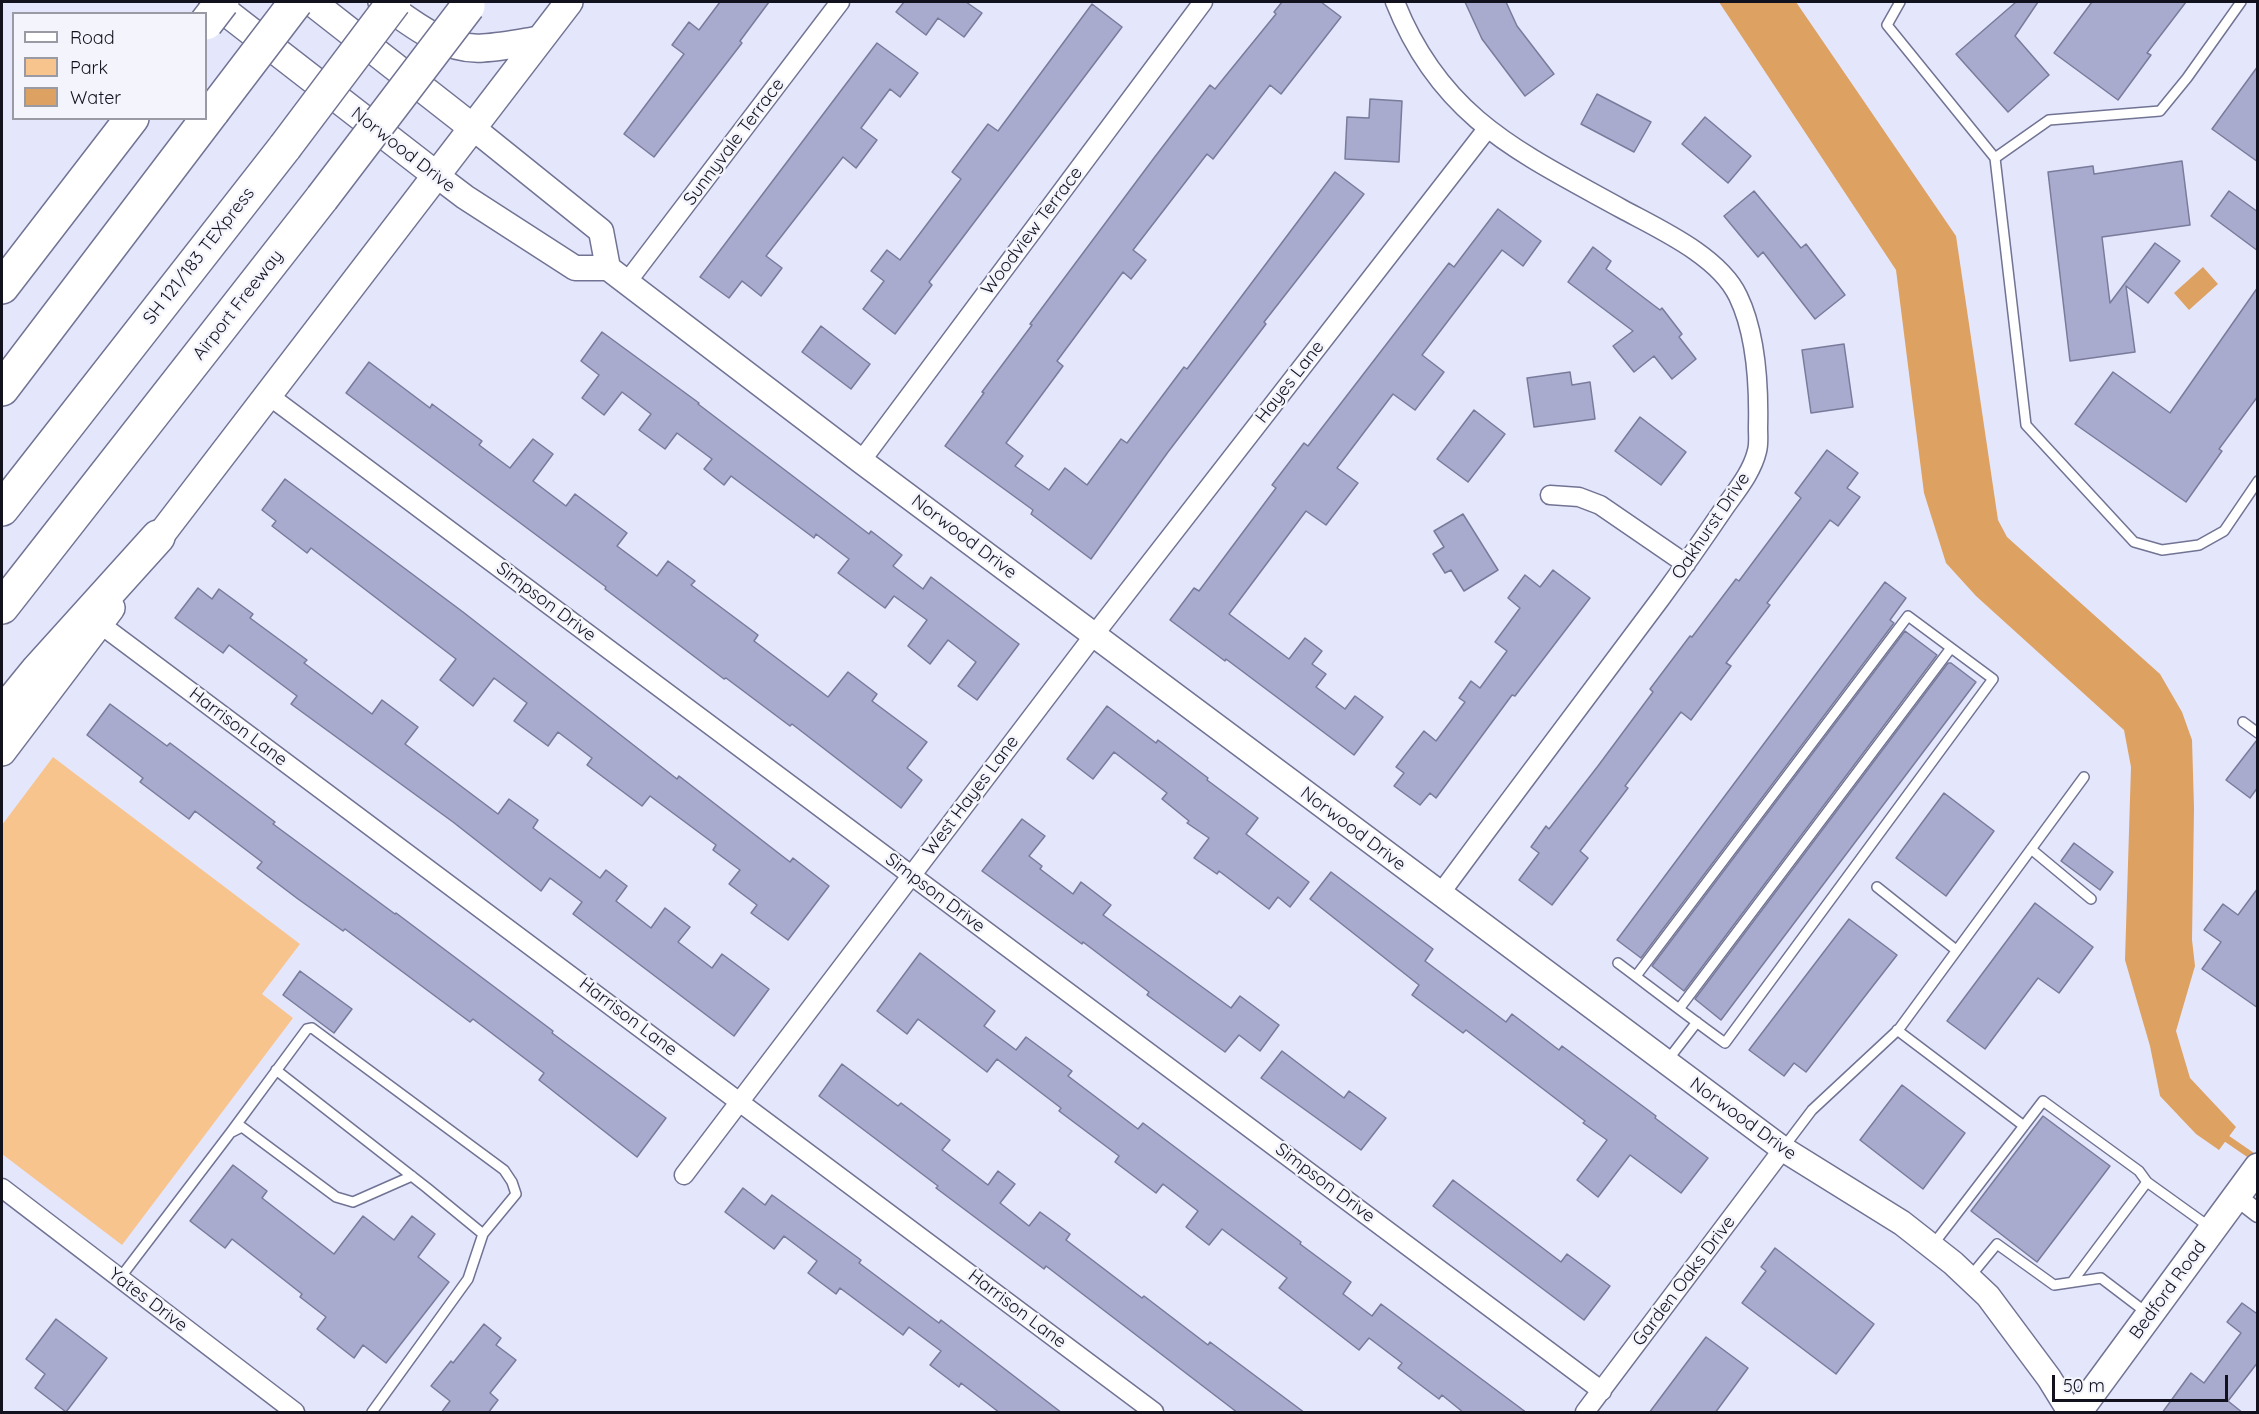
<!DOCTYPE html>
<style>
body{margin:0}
#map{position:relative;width:2259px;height:1414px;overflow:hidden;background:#e4e6fc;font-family:Quicksand,sans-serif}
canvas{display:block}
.frame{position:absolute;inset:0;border:3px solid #11121e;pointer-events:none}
.legend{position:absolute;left:12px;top:12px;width:195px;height:108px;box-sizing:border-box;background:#f4f5fc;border:2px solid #999aa3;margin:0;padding:8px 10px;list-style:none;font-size:18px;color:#11121e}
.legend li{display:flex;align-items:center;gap:12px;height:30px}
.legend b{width:30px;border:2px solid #999aa3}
.scale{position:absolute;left:2052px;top:1375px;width:176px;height:27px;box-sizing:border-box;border:3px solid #11121e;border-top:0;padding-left:8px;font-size:18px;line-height:21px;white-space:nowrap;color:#11121e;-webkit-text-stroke:4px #f4f5fc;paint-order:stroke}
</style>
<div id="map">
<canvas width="2259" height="1414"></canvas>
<div class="frame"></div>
<ul class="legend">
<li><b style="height:8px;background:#fff"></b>Road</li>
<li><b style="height:16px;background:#f8c48e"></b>Park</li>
<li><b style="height:16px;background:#dda161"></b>Water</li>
</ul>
<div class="scale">50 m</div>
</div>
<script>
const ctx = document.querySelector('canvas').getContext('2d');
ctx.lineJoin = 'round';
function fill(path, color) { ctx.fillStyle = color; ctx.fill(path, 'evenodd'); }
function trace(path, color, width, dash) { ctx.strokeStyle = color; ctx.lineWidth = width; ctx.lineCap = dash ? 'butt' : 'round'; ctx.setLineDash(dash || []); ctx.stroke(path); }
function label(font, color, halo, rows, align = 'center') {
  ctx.font = font + ' Quicksand,sans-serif'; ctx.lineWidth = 5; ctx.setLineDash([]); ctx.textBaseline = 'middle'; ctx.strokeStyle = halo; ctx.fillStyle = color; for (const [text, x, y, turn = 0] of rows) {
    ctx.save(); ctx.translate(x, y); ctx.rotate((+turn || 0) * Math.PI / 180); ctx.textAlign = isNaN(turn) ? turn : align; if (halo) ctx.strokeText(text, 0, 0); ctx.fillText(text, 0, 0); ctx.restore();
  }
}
const green = new Path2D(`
 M 53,757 L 300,944 L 262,994 L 293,1018 L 122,1245 L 2,1154 L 2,825 Z`);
const water = new Path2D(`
 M 1719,2 L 1796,2 L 1956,236 L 1998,520 L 2007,537 L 2160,674 L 2182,712 L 2192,740 L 2194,808 L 2192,940 L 2195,966 L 2176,1031 L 2190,1078 L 2236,1127 L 2219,1150 L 2196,1134 L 2160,1096 L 2150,1046 L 2125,960 L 2131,767 L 2124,730 L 1976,596 L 1946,563 L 1924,493 L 1896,270 Z
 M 2203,267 L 2218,284 L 2189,310 L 2174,293 Z`);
const stream = new Path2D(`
 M 2220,1134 L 2258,1160`);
const building = new Path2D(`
 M 720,2 L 769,2 L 740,41 L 742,43 L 654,157 L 624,134 L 684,54 L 672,45 L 689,22 L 699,30 Z
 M 904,2 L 966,2 L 982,13 L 964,37 L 938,18 L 926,35 L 896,12 Z
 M 1282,2 L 1321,2 L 1341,17 L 1281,94 L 1270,85 L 1213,159 L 1207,154 L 1133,250 L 1146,260 L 1131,279 L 1123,272 L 1057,361 L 1063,366 L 1006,443 L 1023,456 L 1015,466 L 1049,490 L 1065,468 L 1087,485 L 1121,439 L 1127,443 L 1184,367 L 1187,369 L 1335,172 L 1364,194 L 1264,322 L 1266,324 L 1168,452 L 1091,559 L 1031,514 L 1033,510 L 945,446 L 984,393 L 982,392 L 1032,325 L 1030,324 L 1154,158 L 1210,85 L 1215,89 L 1276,14 L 1274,12 Z
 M 1465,2 L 1506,2 L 1517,26 L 1554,74 L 1525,96 L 1482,39 Z
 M 2016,2 L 2038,2 L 2015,36 L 2049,75 L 2008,112 L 1956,54 Z
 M 2092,2 L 2186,2 L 2147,53 L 2151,55 L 2118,100 L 2054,53 Z
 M 1092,4 L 1122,27 L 929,282 L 932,285 L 895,334 L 863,309 L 884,281 L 871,271 L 887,250 L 900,260 L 961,179 L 952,172 L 988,124 L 998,131 Z
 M 877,43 L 918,73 L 900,97 L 890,89 L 861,128 L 877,140 L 856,168 L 843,157 L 766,256 L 782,268 L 761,296 L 742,281 L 729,298 L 700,277 Z
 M 2258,66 L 2258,162 L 2212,129 Z
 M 1597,94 L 1651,122 L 1634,152 L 1581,124 Z
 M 1370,99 L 1402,101 L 1399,162 L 1345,159 L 1347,117 L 1369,118 Z
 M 1705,117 L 1751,156 L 1728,183 L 1682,144 Z
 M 2182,161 L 2190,225 L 2102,237 L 2110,303 L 2155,243 L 2180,261 L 2148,303 L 2126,286 L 2135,352 L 2070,361 L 2048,172 L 2093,166 L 2094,174 Z
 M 1754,191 L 1801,248 L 1806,244 L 1845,295 L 1815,319 L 1763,252 L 1758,257 L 1724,216 Z
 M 2229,191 L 2258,212 L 2258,251 L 2211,216 Z
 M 1498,209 L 1541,241 L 1523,266 L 1502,250 L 1422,355 L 1444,372 L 1415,410 L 1393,394 L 1337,468 L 1358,483 L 1326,525 L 1306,511 L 1229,614 L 1289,659 L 1305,638 L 1322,651 L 1312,664 L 1326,674 L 1316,687 L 1345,709 L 1355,696 L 1383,717 L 1354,755 L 1226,659 L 1225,661 L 1170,620 L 1194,588 L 1199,591 L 1276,488 L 1272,485 L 1304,443 L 1308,446 L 1449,263 L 1454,267 Z
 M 1593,247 L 1611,261 L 1606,269 L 1660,310 L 1662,308 L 1682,334 L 1679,337 L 1696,359 L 1672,379 L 1654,356 L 1634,372 L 1613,346 L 1633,331 L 1568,282 Z
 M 2258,287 L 2258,396 L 2219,449 L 2222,451 L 2186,502 L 2075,424 L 2113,372 L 2170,413 Z
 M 821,326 L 870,364 L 851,389 L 802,352 Z
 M 602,332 L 699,403 L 698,404 L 869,534 L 871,531 L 902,555 L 893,566 L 923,589 L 931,577 L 1019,644 L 977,700 L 958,686 L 976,662 L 948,640 L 930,664 L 908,646 L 927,620 L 894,596 L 885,608 L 838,573 L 849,559 L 816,534 L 814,538 L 731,476 L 724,485 L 704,469 L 712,459 L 677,433 L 665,449 L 639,430 L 651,414 L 622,392 L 604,415 L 582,398 L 599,375 L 581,361 Z
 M 1844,344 L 1853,407 L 1811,413 L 1802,350 Z
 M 369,362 L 430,408 L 432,404 L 482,441 L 479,445 L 510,468 L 533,439 L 553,454 L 533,481 L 566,506 L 575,494 L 627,533 L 617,546 L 657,576 L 668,561 L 695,581 L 691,585 L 758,635 L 754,641 L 828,697 L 848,672 L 877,694 L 872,701 L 927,742 L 907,768 L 922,780 L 901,808 L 792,724 L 790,726 L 726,678 L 724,679 L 605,589 L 606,587 L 346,393 Z
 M 1570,372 L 1572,385 L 1590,382 L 1595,419 L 1534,427 L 1527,378 Z
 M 1474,410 L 1505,434 L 1468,482 L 1437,459 Z
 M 1640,417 L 1686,452 L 1661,485 L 1615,451 Z
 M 1827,450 L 1858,473 L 1847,488 L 1860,497 L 1838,526 L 1830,520 L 1767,603 L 1770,605 L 1726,663 L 1731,666 L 1691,720 L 1681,712 L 1625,786 L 1628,788 L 1580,851 L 1588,858 L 1552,905 L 1519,880 L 1539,853 L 1531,847 L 1546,826 L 1549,829 L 1598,766 L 1653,692 L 1650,689 L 1690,636 L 1692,637 L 1736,579 L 1739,581 L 1801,498 L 1795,493 Z
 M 285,479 L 463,612 L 677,779 L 679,776 L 790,862 L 793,858 L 829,886 L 788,940 L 751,913 L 757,905 L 729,884 L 740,870 L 713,850 L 716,845 L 650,796 L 642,806 L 587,765 L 592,758 L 558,732 L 548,746 L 514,721 L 527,703 L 494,678 L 473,706 L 440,680 L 456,659 L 311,548 L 307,553 L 272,526 L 276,521 L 262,510 Z
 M 1463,514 L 1498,570 L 1464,591 L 1451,570 L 1445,573 L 1433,554 L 1444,547 L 1434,531 Z
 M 1553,570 L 1590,598 L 1515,696 L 1512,695 L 1436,798 L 1430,793 L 1420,805 L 1394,786 L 1404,773 L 1396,767 L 1424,731 L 1436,741 L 1465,702 L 1459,698 L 1471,681 L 1480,688 L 1507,651 L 1495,642 L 1520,608 L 1508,598 L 1525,575 L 1540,587 Z
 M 1885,582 L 1906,598 L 1890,620 L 1894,623 L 1641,958 L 1617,940 Z
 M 198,588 L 212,599 L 219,589 L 253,614 L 250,618 L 307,660 L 304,663 L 372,714 L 382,700 L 418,727 L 405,744 L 498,814 L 509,799 L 538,820 L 533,828 L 600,878 L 606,870 L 627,886 L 616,901 L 651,928 L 665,908 L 690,927 L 678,942 L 712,968 L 722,954 L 769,989 L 734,1036 L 573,914 L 582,902 L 550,878 L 541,891 L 453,822 L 291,704 L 297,696 L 229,645 L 223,653 L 175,618 Z
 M 1905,631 L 1937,655 L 1684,991 L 1652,966 Z
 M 1948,663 L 1951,663 L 1976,682 L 1721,1020 L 1695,999 Z
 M 110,704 L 167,746 L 170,743 L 275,822 L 273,824 L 395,914 L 396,913 L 553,1031 L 552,1033 L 666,1118 L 637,1157 L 539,1080 L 544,1073 L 473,1019 L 470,1022 L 345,929 L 343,931 L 298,899 L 257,868 L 262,862 L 195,811 L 189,819 L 140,782 L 143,778 L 87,735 Z
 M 1107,706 L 1156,743 L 1158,740 L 1208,778 L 1207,780 L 1258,818 L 1246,834 L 1309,882 L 1290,907 L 1278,897 L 1269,909 L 1219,871 L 1217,874 L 1194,858 L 1209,838 L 1187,823 L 1189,821 L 1162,799 L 1167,793 L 1114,752 L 1093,779 L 1067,759 Z
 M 2257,740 L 2258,787 L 2250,798 L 2226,780 Z
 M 1944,793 L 1994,831 L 1946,896 L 1896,858 Z
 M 1022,819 L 1045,836 L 1029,856 L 1042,866 L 1040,869 L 1073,894 L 1081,882 L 1111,905 L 1103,915 L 1231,1008 L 1240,996 L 1279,1025 L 1260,1051 L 1239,1035 L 1225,1052 L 1147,995 L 1149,992 L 1083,942 L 1082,944 L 982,871 Z
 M 2074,843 L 2113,872 L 2100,890 L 2061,861 Z
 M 1331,872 L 1433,949 L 1425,961 L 1506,1022 L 1512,1014 L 1559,1050 L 1562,1046 L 1656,1116 L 1655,1118 L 1708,1158 L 1681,1193 L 1630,1155 L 1598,1197 L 1577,1180 L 1607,1140 L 1583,1123 L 1585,1121 L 1466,1030 L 1463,1033 L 1412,995 L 1419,985 L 1310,899 Z
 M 2258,888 L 2258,1008 L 2202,969 L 2221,942 L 2204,930 L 2223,904 L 2238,915 Z
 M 2035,903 L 2093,947 L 2059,993 L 2038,978 L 1985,1049 L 1947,1021 Z
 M 1849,919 L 1897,955 L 1806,1072 L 1794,1063 L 1784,1076 L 1749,1050 Z
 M 920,953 L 995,1011 L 984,1026 L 1016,1050 L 1026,1037 L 1072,1071 L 1068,1076 L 1138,1129 L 1143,1123 L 1301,1242 L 1300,1244 L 1351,1282 L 1343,1294 L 1372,1316 L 1381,1304 L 1527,1413 L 1464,1413 L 1442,1395 L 1439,1399 L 1398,1368 L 1402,1363 L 1369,1338 L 1359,1350 L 1279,1288 L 1287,1278 L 1222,1229 L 1209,1245 L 1186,1227 L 1198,1211 L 1163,1184 L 1156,1193 L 1115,1162 L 1119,1156 L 1059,1111 L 1061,1108 L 997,1059 L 987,1072 L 918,1019 L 907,1034 L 877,1011 Z
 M 300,971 L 352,1009 L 334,1033 L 283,995 Z
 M 1282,1051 L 1344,1098 L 1349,1091 L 1386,1118 L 1361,1150 L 1261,1078 Z
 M 842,1064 L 898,1106 L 901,1103 L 950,1140 L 942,1150 L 988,1185 L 998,1171 L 1015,1184 L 1000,1203 L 1029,1226 L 1040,1212 L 1070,1234 L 1066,1240 L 1142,1298 L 1144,1296 L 1208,1345 L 1210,1342 L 1305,1413 L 1238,1413 L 1046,1266 L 1044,1269 L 936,1188 L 938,1186 L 819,1096 Z
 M 1902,1085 L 1965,1133 L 1923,1189 L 1860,1140 Z
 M 2043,1116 L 2110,1166 L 2037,1262 L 1971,1211 Z
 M 233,1165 L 267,1191 L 262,1198 L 334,1254 L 363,1216 L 394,1240 L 412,1216 L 435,1234 L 418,1257 L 449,1282 L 386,1363 L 363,1345 L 354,1358 L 317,1329 L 326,1317 L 300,1297 L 302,1294 L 232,1239 L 225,1248 L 190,1221 Z
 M 1453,1180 L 1561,1262 L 1567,1254 L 1610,1286 L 1584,1320 L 1433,1206 Z
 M 743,1188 L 765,1205 L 772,1195 L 861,1260 L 859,1263 L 939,1323 L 941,1320 L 1062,1413 L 1000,1413 L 961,1383 L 959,1387 L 930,1365 L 941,1351 L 909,1327 L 903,1335 L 840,1288 L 836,1294 L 808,1273 L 817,1261 L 784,1236 L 774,1249 L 725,1212 Z
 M 1775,1248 L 1874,1324 L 1836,1374 L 1742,1303 L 1766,1271 L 1761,1267 Z
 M 2242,1303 L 2256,1313 L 2258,1311 L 2258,1362 L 2228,1401 L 2243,1413 L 2162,1413 L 2191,1373 L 2204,1383 L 2241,1333 L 2227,1322 Z
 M 56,1319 L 107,1358 L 66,1412 L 35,1388 L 45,1374 L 26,1359 Z
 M 484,1324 L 501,1338 L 496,1345 L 516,1360 L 490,1393 L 498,1400 L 488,1413 L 441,1413 L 450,1401 L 431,1386 L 451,1361 L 453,1363 Z
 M 1706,1337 L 1748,1368 L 1715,1413 L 1649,1413 Z`);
const service = new Path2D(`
 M 1900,2 L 1887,25 L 1995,158 L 2026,425 L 2134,542 L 2162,550 L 2199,545 L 2224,531 L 2258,481
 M 1995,158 L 2049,120 L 2160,111 L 2187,78 L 2241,2
 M 2243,722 L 2258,733
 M 2031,849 L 2091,899
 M 1877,887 L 1956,950
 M 1618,963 C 1654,990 1689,1017 1725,1043 L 1993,679 L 1908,616 L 1636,976
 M 1679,1009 L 1951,648
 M 1897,1030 L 2024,1126
 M 1667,1061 L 1697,1022
 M 276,1070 L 427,1188 L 483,1234
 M 232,1132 L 242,1127 L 336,1197 L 353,1202 L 412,1176
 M 1784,1147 L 1812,1110 L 1899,1029 L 2084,777
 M 1932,1246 L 2043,1101 L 2139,1171 L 2147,1182
 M 120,1278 L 231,1132 L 307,1029 L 312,1028 L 504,1170 L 512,1182 L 516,1194 L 483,1234 L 468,1279 L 372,1412
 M 1969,1278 L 1997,1244 L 2054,1285 L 2101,1278 L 2147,1313
 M 2072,1282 L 2147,1182 L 2211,1228`);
const minor = new Path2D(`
 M 1395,2 C 1441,118 1519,152 1622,209 C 1659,229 1719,256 1738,296 C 1756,333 1759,388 1758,428 C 1758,435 1759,444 1757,451 C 1752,472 1737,490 1725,507 C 1704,538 1683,568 1661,598 C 1587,697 1513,795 1440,894
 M 627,282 L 840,2
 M 268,395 L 1602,1391
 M 861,461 L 1203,2
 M 1550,495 L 1579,497 L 1600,505 L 1686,564
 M 100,624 L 1154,1412
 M 684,1175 L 1094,635 L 1487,129
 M 2,1188 L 295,1412
 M 2236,1196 L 2258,1213
 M 1585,1412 L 1783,1149`);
const tertiary = new Path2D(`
 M 473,128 L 601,231 L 608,268
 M 436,175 L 465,197 L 575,268 L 608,268 L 861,461 L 1783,1149 L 1902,1223 L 1953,1263 L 1988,1296 L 2049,1378 L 2070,1412`);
const secondary = new Path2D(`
 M 213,2 L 436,175
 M 312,2 L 473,128
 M 382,2 C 411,23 445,51 483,48 C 502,47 521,43 539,40
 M 147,553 L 569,2
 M 2,752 L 111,608
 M 2078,1412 L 2258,1167`);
const motorway = new Path2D(`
 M 2,287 L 132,118
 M 2,389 L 213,111
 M 2,509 L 285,147
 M 2,607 L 322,198
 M 2,714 L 38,670 L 158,537`);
const motorwayBridge = new Path2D(`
 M 206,23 L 222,2
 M 213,111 L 296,2
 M 285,147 L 394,2
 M 322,198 L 468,6`);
const streetNames = [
 ["Sunnyvale Terrace",734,142,-53],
 ["Norwood Drive",403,150,38],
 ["Woodview Terrace",1032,231,-53],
 ["SH 121/183 TEXpress",199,256,-52],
 ["Airport Freeway",238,305,-52],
 ["Hayes Lane",1290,382,-52],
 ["Oakhurst Drive",1711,526,-56],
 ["Norwood Drive",964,537,37],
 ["Simpson Drive",546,602,37],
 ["Harrison Lane",238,727,37],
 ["West Hayes Lane",971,796,-53],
 ["Norwood Drive",1353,829,37],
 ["Simpson Drive",935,893,37],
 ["Harrison Lane",628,1017,37],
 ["Norwood Drive",1743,1119,36],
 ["Simpson Drive",1325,1183,37],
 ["Garden Oaks Drive",1684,1281,-53],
 ["Bedford Road",2168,1290,-54],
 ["Yates Drive",148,1300,37],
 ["Harrison Lane",1017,1309,37]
];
fill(green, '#f8c48e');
fill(water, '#dda161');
trace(stream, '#dda161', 7);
fill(building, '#a8abcd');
trace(building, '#797b9b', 1.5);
trace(service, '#717393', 12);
trace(minor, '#717393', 21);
trace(tertiary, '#717393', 27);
trace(secondary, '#717393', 30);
trace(motorway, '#717393', 36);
trace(service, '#fff', 9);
trace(minor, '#fff', 18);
trace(tertiary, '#fff', 24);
trace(secondary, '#fff', 27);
trace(motorway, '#fff', 33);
trace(motorwayBridge, '#717393', 36, []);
trace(motorwayBridge, '#fff', 33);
label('18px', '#11121e', '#f4f5fc', streetNames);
</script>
